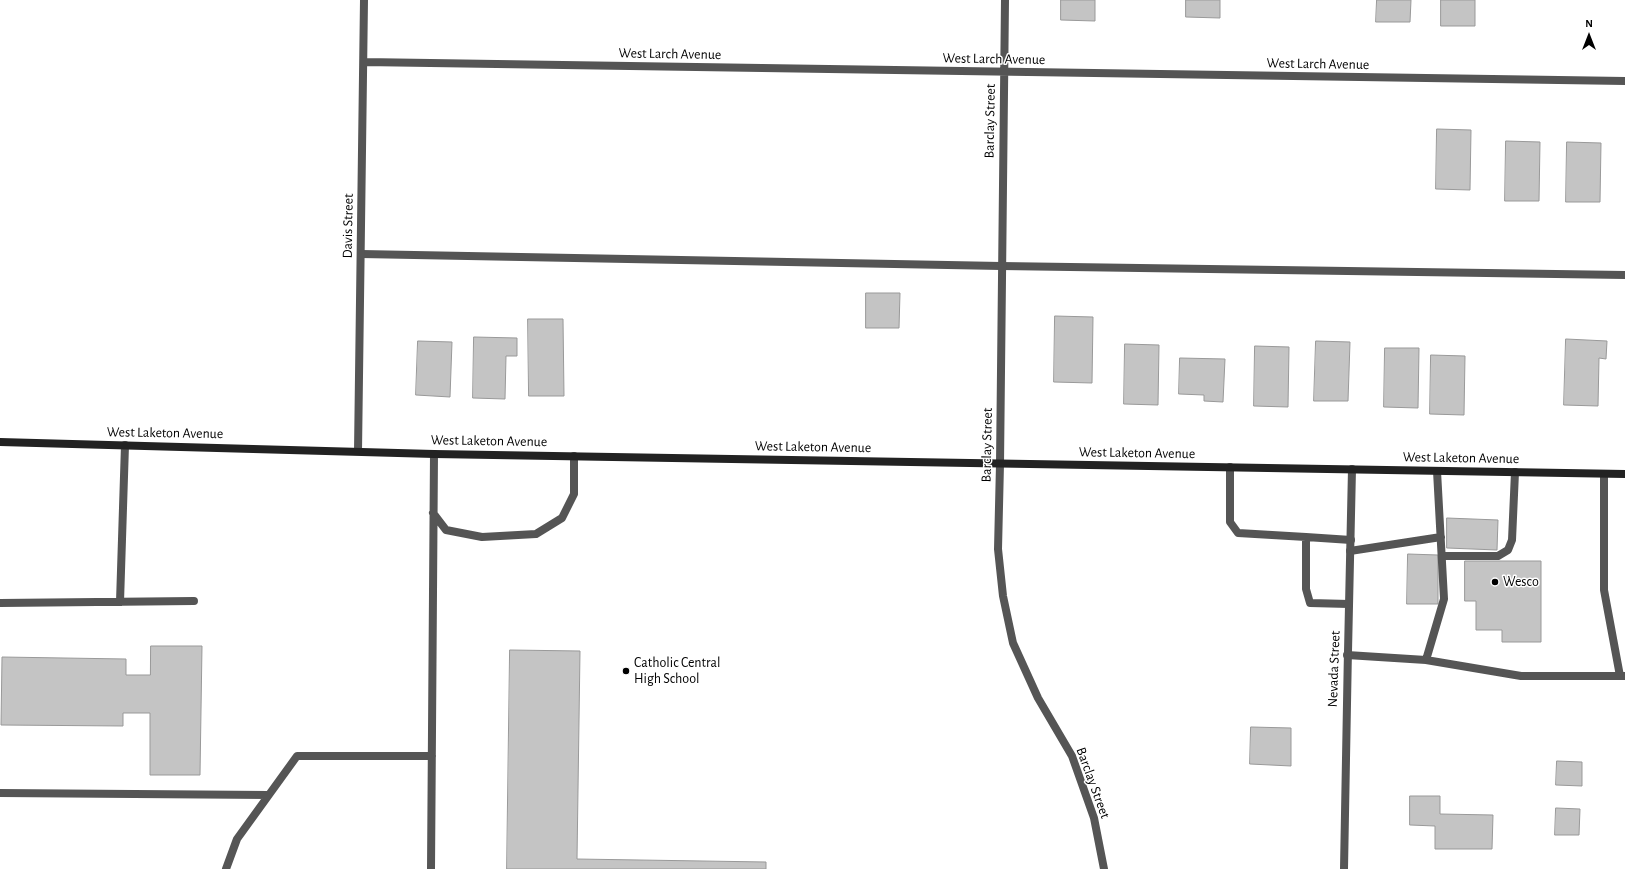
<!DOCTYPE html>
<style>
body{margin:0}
#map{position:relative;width:1625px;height:869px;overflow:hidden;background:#fff;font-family:"Alegreya Sans",sans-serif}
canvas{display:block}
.north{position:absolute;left:1569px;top:16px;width:40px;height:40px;-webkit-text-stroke:3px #fff;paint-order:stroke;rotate:0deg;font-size:11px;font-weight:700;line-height:16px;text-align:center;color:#000}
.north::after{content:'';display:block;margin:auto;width:14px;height:18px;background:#000;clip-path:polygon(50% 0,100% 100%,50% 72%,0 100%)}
</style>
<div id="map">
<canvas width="1625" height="869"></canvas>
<div class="north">N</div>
</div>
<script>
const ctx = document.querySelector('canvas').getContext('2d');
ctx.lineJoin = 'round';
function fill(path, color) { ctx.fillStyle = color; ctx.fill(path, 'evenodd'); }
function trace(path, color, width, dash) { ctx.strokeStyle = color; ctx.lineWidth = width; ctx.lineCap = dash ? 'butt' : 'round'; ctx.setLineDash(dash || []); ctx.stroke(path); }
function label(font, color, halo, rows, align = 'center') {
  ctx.font = font + ' "Alegreya Sans",sans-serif'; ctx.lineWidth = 3; ctx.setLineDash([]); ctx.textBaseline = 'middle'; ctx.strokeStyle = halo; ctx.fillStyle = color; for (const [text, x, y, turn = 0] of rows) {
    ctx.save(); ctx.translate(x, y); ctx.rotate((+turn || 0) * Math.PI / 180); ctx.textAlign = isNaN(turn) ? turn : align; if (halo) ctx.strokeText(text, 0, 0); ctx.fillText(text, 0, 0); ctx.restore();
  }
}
const building = new Path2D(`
 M 1061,0 L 1095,0 L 1095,21 L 1061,20 Z
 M 1186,0 L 1220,0 L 1220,18 L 1186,17 Z
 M 1377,0 L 1411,0 L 1410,22 L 1376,22 Z
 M 1441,0 L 1475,0 L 1475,26 L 1441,26 Z
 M 1437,129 L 1471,130 L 1470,190 L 1436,189 Z
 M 1506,141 L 1540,142 L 1539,201 L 1505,201 Z
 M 1567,142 L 1601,143 L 1600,202 L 1566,202 Z
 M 866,293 L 900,293 L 899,328 L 866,328 Z
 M 1055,316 L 1093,317 L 1092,383 L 1054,382 Z
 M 528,319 L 563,319 L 564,396 L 529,396 Z
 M 474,337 L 517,338 L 517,356 L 506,356 L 505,399 L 473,398 Z
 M 1566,339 L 1607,341 L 1606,359 L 1599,358 L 1598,406 L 1564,405 Z
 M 418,341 L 452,342 L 450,397 L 416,395 Z
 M 1316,341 L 1350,342 L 1348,401 L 1314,401 Z
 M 1125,344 L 1159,345 L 1158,405 L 1124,404 Z
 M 1255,346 L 1289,347 L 1288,407 L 1254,406 Z
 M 1385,348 L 1419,348 L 1418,408 L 1384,407 Z
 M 1431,355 L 1465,356 L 1464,415 L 1430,414 Z
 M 1180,358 L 1225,359 L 1223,402 L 1204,401 L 1204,395 L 1179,394 Z
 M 1447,518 L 1498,520 L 1497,550 L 1447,548 Z
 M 1408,554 L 1438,555 L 1438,604 L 1407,604 Z
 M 1465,561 L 1541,561 L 1541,642 L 1502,642 L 1502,630 L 1476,630 L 1476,601 L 1465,601 Z
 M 151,646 L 202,646 L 200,775 L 150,775 L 150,713 L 123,713 L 123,726 L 1,725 L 2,657 L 126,659 L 126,675 L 150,675 Z
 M 510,650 L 580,651 L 577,859 L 766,862 L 766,869 L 507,869 Z
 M 1251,727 L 1291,728 L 1291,766 L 1250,764 Z
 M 1557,761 L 1582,762 L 1582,786 L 1556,785 Z
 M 1410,796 L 1440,796 L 1440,814 L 1493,815 L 1492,849 L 1435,849 L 1435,826 L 1410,825 Z
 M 1556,808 L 1580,809 L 1579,835 L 1555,835 Z`);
const service = new Path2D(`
 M 361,254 L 1001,266 L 1625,275
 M 1230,467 L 1230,522 L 1238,533 L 1306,537
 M 1604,474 L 1604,590 L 1620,676
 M 433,513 L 446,530 L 482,537 L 536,534 L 562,518 L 574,494 L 574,456
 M 1350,551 L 1441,537
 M 1442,556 L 1498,556 L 1508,550 L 1512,540 L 1515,472
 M 120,602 L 125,445
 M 0,603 L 194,601
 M 1349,604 L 1310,603 L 1306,589 L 1306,537 L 1351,540
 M 1347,655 L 1426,660 L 1444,599 L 1437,471
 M 1426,660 L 1521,676 L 1624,676
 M 0,793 L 268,795
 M 226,869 L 237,839 L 297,756 L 432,756
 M 431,869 L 434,454`);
const minor = new Path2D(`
 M 1005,0 L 1000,464 L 998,549 L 1003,596 L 1013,643 L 1038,698 L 1072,756 L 1094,818 L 1104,869
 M 364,62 L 1625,81
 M 358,451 L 364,0
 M 1344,869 C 1346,736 1349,602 1352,469`);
const secondary = new Path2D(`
 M 0,442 L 434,454 L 1625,474`);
const markers = [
 [1495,582,4,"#000"],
 [626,671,4,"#000"]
];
const streetNames = [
 ["West Larch Avenue",670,54,1],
 ["West Larch Avenue",994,59,1],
 ["West Larch Avenue",1318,64,1],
 ["Barclay Street",990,121,-89],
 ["Davis Street",348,226,-89],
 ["West Laketon Avenue",165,433,1],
 ["West Laketon Avenue",489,441,1],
 ["Barclay Street",987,445,-89],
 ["West Laketon Avenue",813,447,1],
 ["West Laketon Avenue",1137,453,1],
 ["West Laketon Avenue",1461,458,1],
 ["Nevada Street",1334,669,-88],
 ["Barclay Street",1093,783,70]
];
const poiNames = [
 ["Wesco",1503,582],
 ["Catholic Central",634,663],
 ["High School",634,679]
];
fill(building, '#c4c4c4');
trace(building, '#999', 1);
trace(service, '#555', 8);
trace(minor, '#555', 8);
trace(secondary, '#222', 8);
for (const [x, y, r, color] of markers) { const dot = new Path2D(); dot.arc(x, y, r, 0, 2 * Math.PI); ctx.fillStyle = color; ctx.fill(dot); trace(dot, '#fff', 1.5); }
label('14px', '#000', '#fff', streetNames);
label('14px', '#000', '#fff', poiNames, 'left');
</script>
